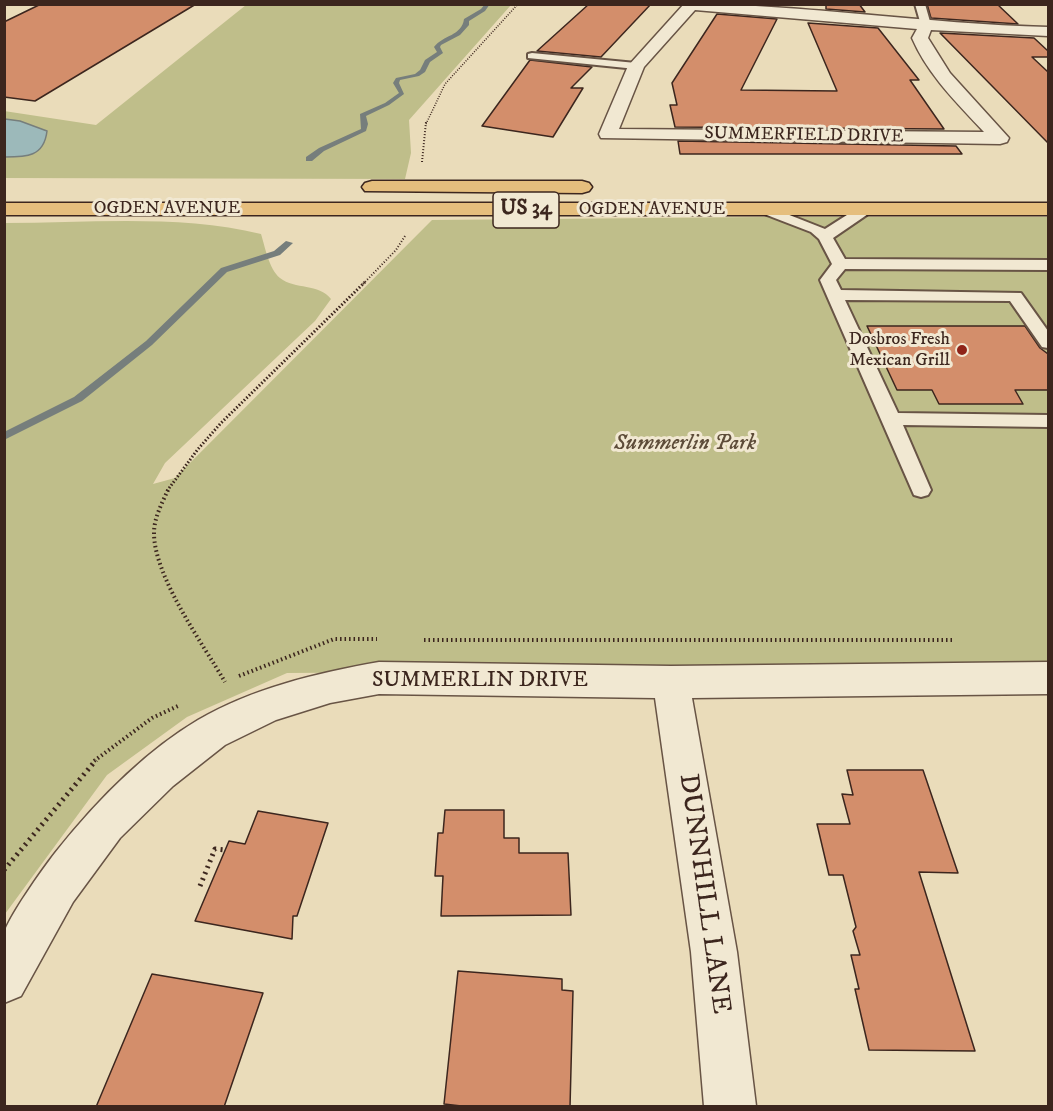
<!DOCTYPE html>
<style>
body{margin:0}
#map{position:relative;width:1053px;height:1111px;overflow:hidden;background:#eadcba;font-family:"IM FELL DW Pica",serif}
canvas{display:block}
.frame{position:absolute;inset:0;border:6px solid #3c261e;pointer-events:none}
</style>
<div id="map">
<canvas width="1053" height="1111"></canvas>
<div class="frame"></div>
</div>
<script>
const ctx = document.querySelector('canvas').getContext('2d');
ctx.lineJoin = 'round';
function fill(path, color) { ctx.fillStyle = color; ctx.fill(path, 'evenodd'); }
function trace(path, color, width, dash) { ctx.strokeStyle = color; ctx.lineWidth = width; ctx.lineCap = dash ? 'butt' : 'round'; ctx.setLineDash(dash || []); ctx.stroke(path); }
function label(font, color, halo, rows, align = 'center') {
  ctx.font = font + ' "IM FELL DW Pica",serif'; ctx.lineWidth = 6; ctx.setLineDash([]); ctx.textBaseline = 'middle'; ctx.strokeStyle = halo; ctx.fillStyle = color; for (const [text, x, y, turn = 0] of rows) {
    ctx.save(); ctx.translate(x, y); ctx.rotate((+turn || 0) * Math.PI / 180); ctx.textAlign = isNaN(turn) ? turn : align; if (halo) ctx.strokeText(text, 0, 0); ctx.fillText(text, 0, 0); ctx.restore();
  }
}
const green = new Path2D(`
 M 246,5 L 511,5 L 409,120 L 411,153 L 405,179 L 5,178 L 4,111 L 96,125 Z
 M 764,217 L 1048,217 L 1048,668 L 287,673 L 187,717 L 107,775 L 5,914 L 5,223 C 88,223 180,214 261,234 C 265,247 269,269 280,278 C 295,290 319,283 331,299 L 315,321 L 165,463 L 153,484 L 175,478 L 432,220 Z`);
const water = new Path2D(`
 M 5,119 L 20,121 L 47,131 C 44,157 26,157 5,157 Z`);
const stream = new Path2D(`
 M 485,4 L 490,4 L 485,11 L 469,21 L 469,25 L 460,35 L 441,45 L 440,47 L 443,53 L 430,62 L 425,72 L 419,76 L 400,80 L 399,83 L 404,94 L 389,105 L 366,116 L 368,124 L 366,131 L 324,151 L 312,161 L 306,161 L 306,157 L 319,148 L 361,129 L 360,114 L 385,103 L 399,93 L 393,83 L 396,78 L 415,74 L 420,70 L 425,60 L 437,52 L 434,47 C 443,35 462,36 464,19 L 481,9 Z
 M 286,241 L 293,243 L 280,255 L 227,272 L 152,345 L 82,401 L 4,440 L 4,432 L 74,397 L 146,341 L 221,268 L 274,251 Z`);
const building = new Path2D(`
 M 41,4 L 196,4 L 35,101 L 4,97 L 4,22 Z
 M 589,4 L 651,4 L 601,57 L 537,51 Z
 M 826,4 L 859,4 L 865,12 L 826,9 Z
 M 927,4 L 997,4 L 1018,24 L 931,18 Z
 M 717,14 L 777,19 L 741,90 L 837,91 L 808,23 L 878,28 L 919,80 L 910,80 L 944,129 L 675,127 L 670,105 L 677,105 L 672,83 Z
 M 940,33 L 1034,38 L 1048,51 L 1048,57 L 1032,57 L 1048,72 L 1048,143 Z
 M 530,60 L 592,67 L 571,88 L 583,88 L 553,137 L 482,126 Z
 M 678,141 L 956,146 L 962,154 L 680,154 Z
 M 867,326 L 1025,326 L 1040,348 L 1048,354 L 1048,390 L 1015,390 L 1023,404 L 939,404 L 932,390 L 897,390 Z
 M 847,770 L 923,770 L 958,873 L 919,872 L 975,1051 L 869,1050 L 855,989 L 859,989 L 851,955 L 860,955 L 853,931 L 856,927 L 843,875 L 829,875 L 817,824 L 850,824 L 842,794 L 853,795 Z
 M 445,810 L 504,810 L 504,838 L 519,838 L 519,853 L 568,853 L 571,915 L 441,916 L 443,876 L 435,876 L 438,833 L 443,833 Z
 M 258,811 L 328,823 L 297,916 L 293,916 L 292,939 L 195,921 L 229,841 L 245,844 Z
 M 458,971 L 562,979 L 562,990 L 573,991 L 570,1107 L 470,1107 L 444,1104 Z
 M 152,974 L 263,993 L 224,1107 L 96,1107 Z`);
const pathFar4 = new Path2D(`
 M 426,124 L 445,84 L 518,4`);
const pathFar3 = new Path2D(`
 M 422,162 L 426,122
 M 363,284 L 396,250 L 405,236`);
const pathFar2 = new Path2D(`
 M 167,491 L 198,449 L 221,423 L 365,282`);
const pathFar1 = new Path2D(`
 M 168,490 C 162,503 154,518 154,533 C 154,577 203,644 225,682
 M 424,640 L 953,640
 M 239,676 L 334,639 L 377,639
 M 94,761 L 152,718 L 178,706`);
const path = new Path2D(`
 M 4,870 L 96,760
 M 200,886 L 215,849 L 225,850`);
const lane = new Path2D(`
 M 915,4 L 925,4 L 931,25 L 930,27 L 921,25 Z
 M 532,53 L 636,63 L 642,66 L 636,69 L 528,58 L 528,54 Z
 M 764,205 L 825,229 L 861,206 L 871,206 L 873,209 L 871,212 L 833,238 L 845,259 L 1048,260 L 1048,270 L 845,269 L 836,280 L 841,290 L 1021,293 L 1048,331 L 1048,348 L 1042,347 L 1010,301 L 845,300 L 898,413 L 1048,415 L 1048,427 L 903,425 L 931,490 L 928,495 L 921,497 L 914,495 L 820,280 L 832,264 L 819,239 L 811,232 L 759,212 L 757,209 L 759,206 Z`);
const street = new Path2D(`
 M 684,4 C 805,4 926,24 1048,27 L 1048,36 L 931,30 L 928,38 L 950,73 L 1009,138 L 1007,142 L 1000,144 L 601,138 L 599,134 L 628,66 ZM 695,10 L 917,29 L 912,38 C 928,75 957,103 984,132 L 619,129 L 644,67 Z
 M 379,662 L 671,666 L 1048,662 L 1048,694 L 692,698 L 737,952 L 756,1106 L 704,1106 L 691,952 L 655,698 L 379,694 L 330,703 L 276,720 L 225,745 L 173,786 L 120,838 L 73,902 L 21,996 L 4,1003 C 4,982 1,954 4,934 C 7,919 44,867 55,853 C 93,805 144,752 198,720 C 253,688 317,673 379,662 Z`);
const primary = new Path2D(`
 M 372,181 L 582,181 L 589,183 L 592,187 L 589,191 L 582,193 L 365,191 L 362,187 L 365,183 Z
 M 4,203 L 1048,203 L 1048,215 L 4,215 Z`);
const markers = [
 [962,350,6,"#8f2418"]
];
const farStreetnames = [
 ["SUMMERFIELD DRIVE",804,136,1],
 ["OGDEN AVENUE",167,209],
 ["OGDEN AVENUE",652,210]
];
const farPoinames = [
 ["Dosbros Fresh",950,340],
 ["Mexican Grill",950,361]
];
const shields = [
 [526,210,66]
];
const shieldNames = [
 ["US 34",526,210]
];
const parkNames = [
 ["Summerlin Park",685,444]
];
const streetNames = [
 ["SUMMERLIN DRIVE",480,681]
];
const nearStreetnames = [
 ["DUNNHILL LANE",703,894,82]
];
fill(green, '#bfbe8a');
fill(water, '#9cb9ba');
trace(water, '#767e7c', 1.5);
fill(stream, '#767e7c');
fill(building, '#d38e6b');
trace(building, '#3c261e', 1.5);
trace(lane, '#685445', 4);
trace(street, '#685445', 3);
trace(primary, '#3c261e', 3);
trace(pathFar4, '#3c261e', 1.5, [1, 1.5]);
trace(pathFar3, '#3c261e', 2, [1, 2]);
trace(pathFar2, '#3c261e', 3, [1.5, 2]);
trace(pathFar1, '#3c261e', 4, [1.5, 3]);
trace(path, '#3c261e', 5, [2, 4.5]);
fill(lane, '#f1e8d2');
fill(street, '#f1e8d2');
fill(primary, '#e5be7d');
for (const [x, y, r, color] of markers) { const dot = new Path2D(); dot.arc(x, y, r, 0, 2 * Math.PI); ctx.fillStyle = color; ctx.fill(dot); trace(dot, '#f1e8d2', 2); }
label('18px', '#3c261e', '#f1e8d2', farStreetnames);
label('18px', '#3c261e', '#f1e8d2', farPoinames, 'right');
for (const [x, y, w] of shields) { const box = new Path2D(); box.roundRect(x - w / 2, y - 18, w, 36, 4.5); ctx.fillStyle = '#f1e8d2'; ctx.fill(box); trace(box, '#3c261e', 1.5); }
label('bold 21px', '#3c261e', null, shieldNames);
label('italic 22px', '#5d4c39', '#f1e8d2', parkNames);
label('22px', '#3c261e', '#f1e8d2', streetNames);
label('27px', '#3c261e', '#f1e8d2', nearStreetnames);
</script>
